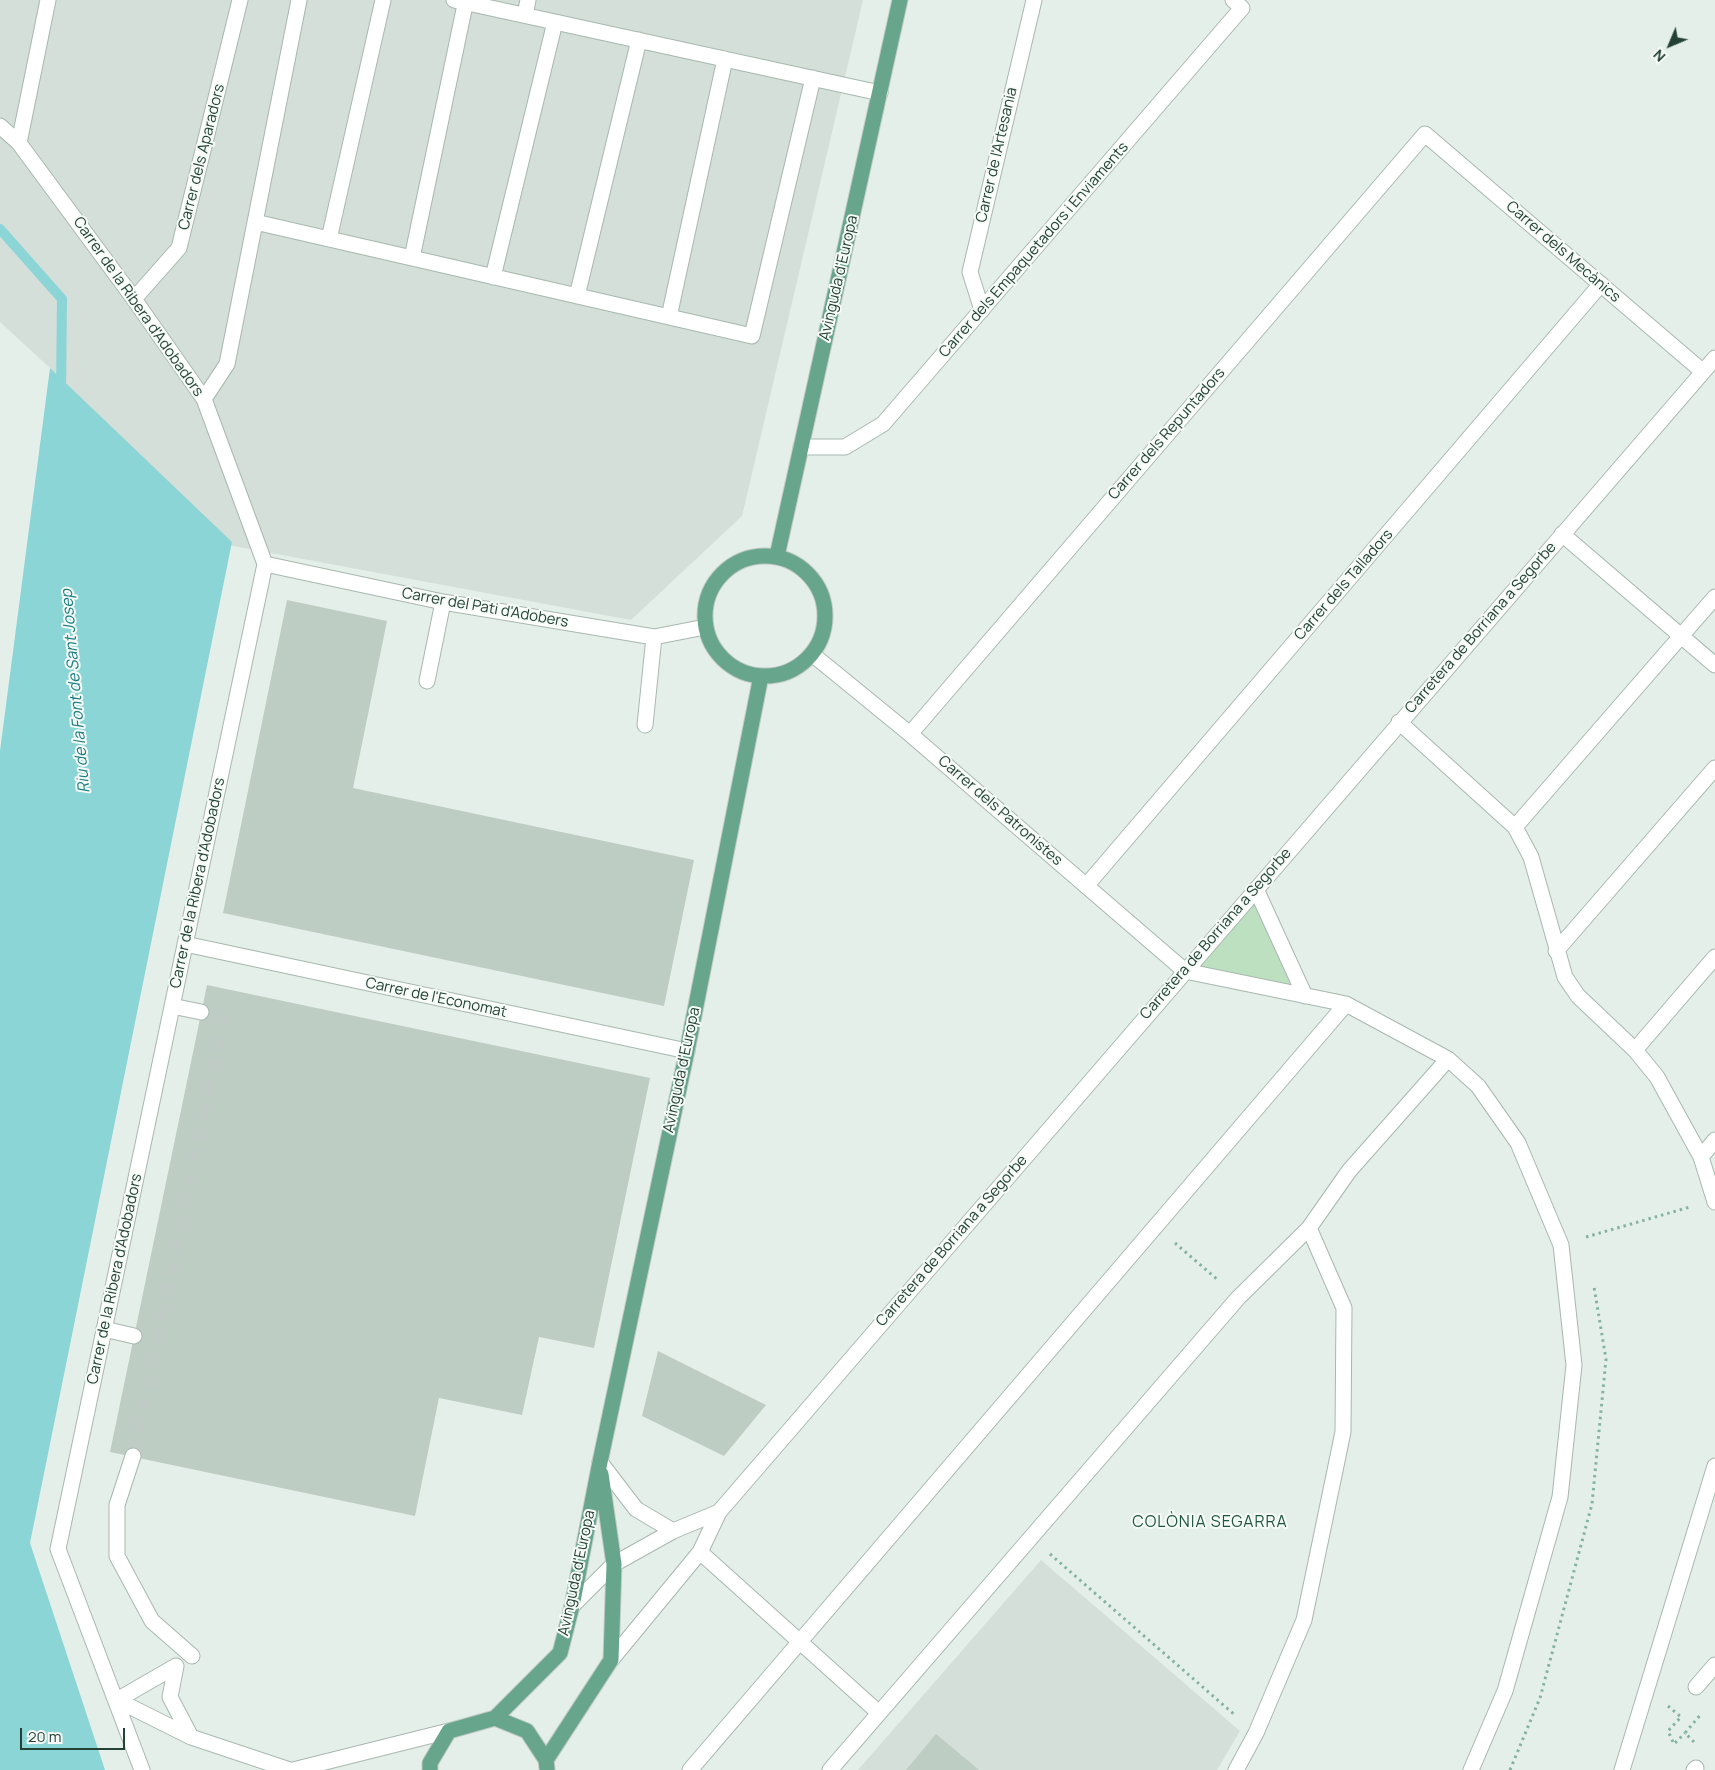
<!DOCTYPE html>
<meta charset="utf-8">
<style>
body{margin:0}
#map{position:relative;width:1715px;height:1770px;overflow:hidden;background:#e5efe9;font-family:Manrope,sans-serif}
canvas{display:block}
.north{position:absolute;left:1645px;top:20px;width:50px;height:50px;-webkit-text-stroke:4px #f6fbf8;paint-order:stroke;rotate:225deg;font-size:14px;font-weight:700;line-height:20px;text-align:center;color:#234235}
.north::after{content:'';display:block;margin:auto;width:18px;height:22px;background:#234235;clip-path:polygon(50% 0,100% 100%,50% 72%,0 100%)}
.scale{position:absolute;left:20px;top:1728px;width:105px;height:22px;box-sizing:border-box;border:2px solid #234235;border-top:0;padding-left:6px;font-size:15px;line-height:18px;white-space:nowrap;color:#234235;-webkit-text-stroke:4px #f6fbf8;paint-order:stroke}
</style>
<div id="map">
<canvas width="1715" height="1770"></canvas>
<div class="north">N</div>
<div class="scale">20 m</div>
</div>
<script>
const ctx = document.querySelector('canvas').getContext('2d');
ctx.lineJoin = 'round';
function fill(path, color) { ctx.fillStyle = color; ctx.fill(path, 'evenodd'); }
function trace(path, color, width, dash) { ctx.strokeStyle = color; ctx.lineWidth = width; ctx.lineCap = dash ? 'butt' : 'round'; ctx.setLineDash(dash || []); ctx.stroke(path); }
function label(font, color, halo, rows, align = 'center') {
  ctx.font = font + ' Manrope,sans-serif'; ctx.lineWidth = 4; ctx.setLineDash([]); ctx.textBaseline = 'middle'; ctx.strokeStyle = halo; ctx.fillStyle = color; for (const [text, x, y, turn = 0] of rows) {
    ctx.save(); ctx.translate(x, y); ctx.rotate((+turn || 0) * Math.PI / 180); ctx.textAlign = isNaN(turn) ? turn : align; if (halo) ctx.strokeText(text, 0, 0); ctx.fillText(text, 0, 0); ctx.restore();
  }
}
const built = new Path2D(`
 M 0,0 L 863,0 L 742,516 L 631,620 L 228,545 L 50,368 L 0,322 Z
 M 1041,1560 L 1240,1731 L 1217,1770 L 858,1770 Z`);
const green = new Path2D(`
 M 1256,889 L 1305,996 L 1185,971 Z`);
const water = new Path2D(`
 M 50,368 L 232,542 L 30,1543 L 105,1770 L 0,1770 L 0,751 Z`);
const stream = new Path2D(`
 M 0,229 L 62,299 L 61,390`);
const building = new Path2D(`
 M 287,600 L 387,621 L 353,788 L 694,860 L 664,1006 L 223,913 Z
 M 207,985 L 650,1078 L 594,1348 L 539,1337 L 522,1415 L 439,1398 L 415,1516 L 110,1452 Z
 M 658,1351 L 766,1405 L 724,1456 L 642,1416 Z
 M 936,1734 L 979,1770 L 906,1770 Z`);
const minorTunnel = new Path2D(`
 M 133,1456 L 224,1018 L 201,1012`);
const path = new Path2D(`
 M 1586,1237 L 1690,1207
 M 1175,1243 L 1219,1281
 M 1050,1554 L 1236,1716
 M 1668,1706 L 1681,1717 L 1668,1731 L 1674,1744 L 1685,1733
 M 1694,1742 L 1685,1733 L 1702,1713
 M 1510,1770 L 1540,1698 L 1592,1504 L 1606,1359 L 1594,1287`);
const minor = new Path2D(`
 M 454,0 L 880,93
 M 525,15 L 528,0
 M 0,126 L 19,143 L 134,299 L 204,399 L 265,564 L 58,1549 L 142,1770
 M 19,143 L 48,0
 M 255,222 L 752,336 L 813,78
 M 329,239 L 383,0
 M 412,258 L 466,0
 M 493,277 L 555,22
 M 577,296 L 639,40
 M 134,299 L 179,248 L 240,0
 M 982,310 L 970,272 L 1034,0
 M 669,317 L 725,59
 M 204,399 L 227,364 L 299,0
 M 801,447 L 845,447 L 883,424 L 1242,8 L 1233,0
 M 1562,534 L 1715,665
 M 265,564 L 443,602 L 654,637 L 705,627
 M 812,654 L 910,734 L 1185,971
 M 427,681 L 443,602
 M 1399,722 L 1515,827 L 1531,857 L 1565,977 L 1578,996 L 1635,1050 L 1657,1077 L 1701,1157 L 1715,1202
 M 645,725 L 654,637
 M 910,734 L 1425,134 L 1702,371
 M 1515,827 L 1715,597
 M 1086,886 L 1601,284
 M 1256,889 L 1305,996
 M 185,944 L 687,1051
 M 1556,951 L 1715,768
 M 1185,971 L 1346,1004 L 1448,1059 L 1478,1086 L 1518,1143 L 1561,1245 L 1574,1365 L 1560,1497 L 1505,1691 L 1471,1770
 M 172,1006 L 201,1012
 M 1635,1050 L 1715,957
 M 1701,1157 L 1715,1140
 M 104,1329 L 134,1336
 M 133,1456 L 117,1505 L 117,1556 L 152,1621 L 192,1656
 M 600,1462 L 636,1509 L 673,1531 L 719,1512
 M 700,1552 L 879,1713
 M 572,1606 L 614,1564 L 673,1531
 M 611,1660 L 700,1552 L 719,1512 L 1715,358
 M 1696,1687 L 1715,1665
 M 117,1700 L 191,1737 L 290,1770
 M 117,1700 L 176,1666 L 170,1697 L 191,1737
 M 293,1770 L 449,1731
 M 690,1770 L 1346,1004
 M 830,1770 L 1238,1298 L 1309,1228 L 1349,1171 L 1448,1059
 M 1236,1770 L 1256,1733 L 1304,1620 L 1343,1432 L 1344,1308 L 1309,1228
 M 1622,1770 L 1715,1466
 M 1694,1770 L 1696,1768`);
const major = new Path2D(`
 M705 616a60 60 0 1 1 120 0a60 60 0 1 1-120 0Z
 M 777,556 L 900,0
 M 495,1718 L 560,1653 L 572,1606 L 600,1462 L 687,1051 L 761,676
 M 546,1760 L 611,1660 L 614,1564 L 601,1474
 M 430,1770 L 430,1763 L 449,1731 L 495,1718 L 527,1731 L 546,1760 L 547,1769`);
const streetNames = [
 ["Carrer de l'Artesania",997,155,-77],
 ["Carrer dels Aparadors",202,157,-76],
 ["Carrer dels Empaquetadors i Enviaments",1034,250,-49],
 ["Carrer dels Mecànics",1563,252,41],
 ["Avinguda d'Europa",839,278,-77],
 ["Carrer de la Ribera d'Adobadors",138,307,55],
 ["Carrer dels Repuntadors",1167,434,-49],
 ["Carrer dels Talladors",1344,585,-49],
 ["Carrer del Pati d'Adobers",485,608,10],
 ["Carretera de Borriana a Segorbe",1481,628,-49],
 ["Carrer dels Patronistes",1000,811,41],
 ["Carrer de la Ribera d'Adobadors",198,883,-78],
 ["Carretera de Borriana a Segorbe",1216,934,-49],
 ["Carrer de l'Economat",436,998,12],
 ["Avinguda d'Europa",682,1070,-78],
 ["Carretera de Borriana a Segorbe",952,1241,-49],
 ["Carrer de la Ribera d'Adobadors",115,1279,-78],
 ["Avinguda d'Europa",577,1573,-78]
];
const waterNames = [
 ["Riu de la Font de Sant Josep",76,691,-95]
];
const neighbourhoodNames = [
 ["COLÒNIA SEGARRA",1210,1523]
];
fill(built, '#d3dfd8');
fill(green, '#bde0c1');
fill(water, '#8bd5d6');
trace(stream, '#8bd5d6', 10);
fill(building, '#bdcdc4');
trace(minorTunnel, '#beccc5', 15, [15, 8]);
trace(minor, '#a7b8af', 17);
trace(major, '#c1cac6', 17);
trace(path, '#84b49e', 3, [2.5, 4]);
trace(minor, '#fff', 15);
trace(major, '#67a68d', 15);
label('15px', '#234235', '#f6fbf8', streetNames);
label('italic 16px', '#197f82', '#f6fbf8', waterNames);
ctx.letterSpacing = '1px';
label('16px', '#1d553f', '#f6fbf8', neighbourhoodNames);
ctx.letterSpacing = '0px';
</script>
